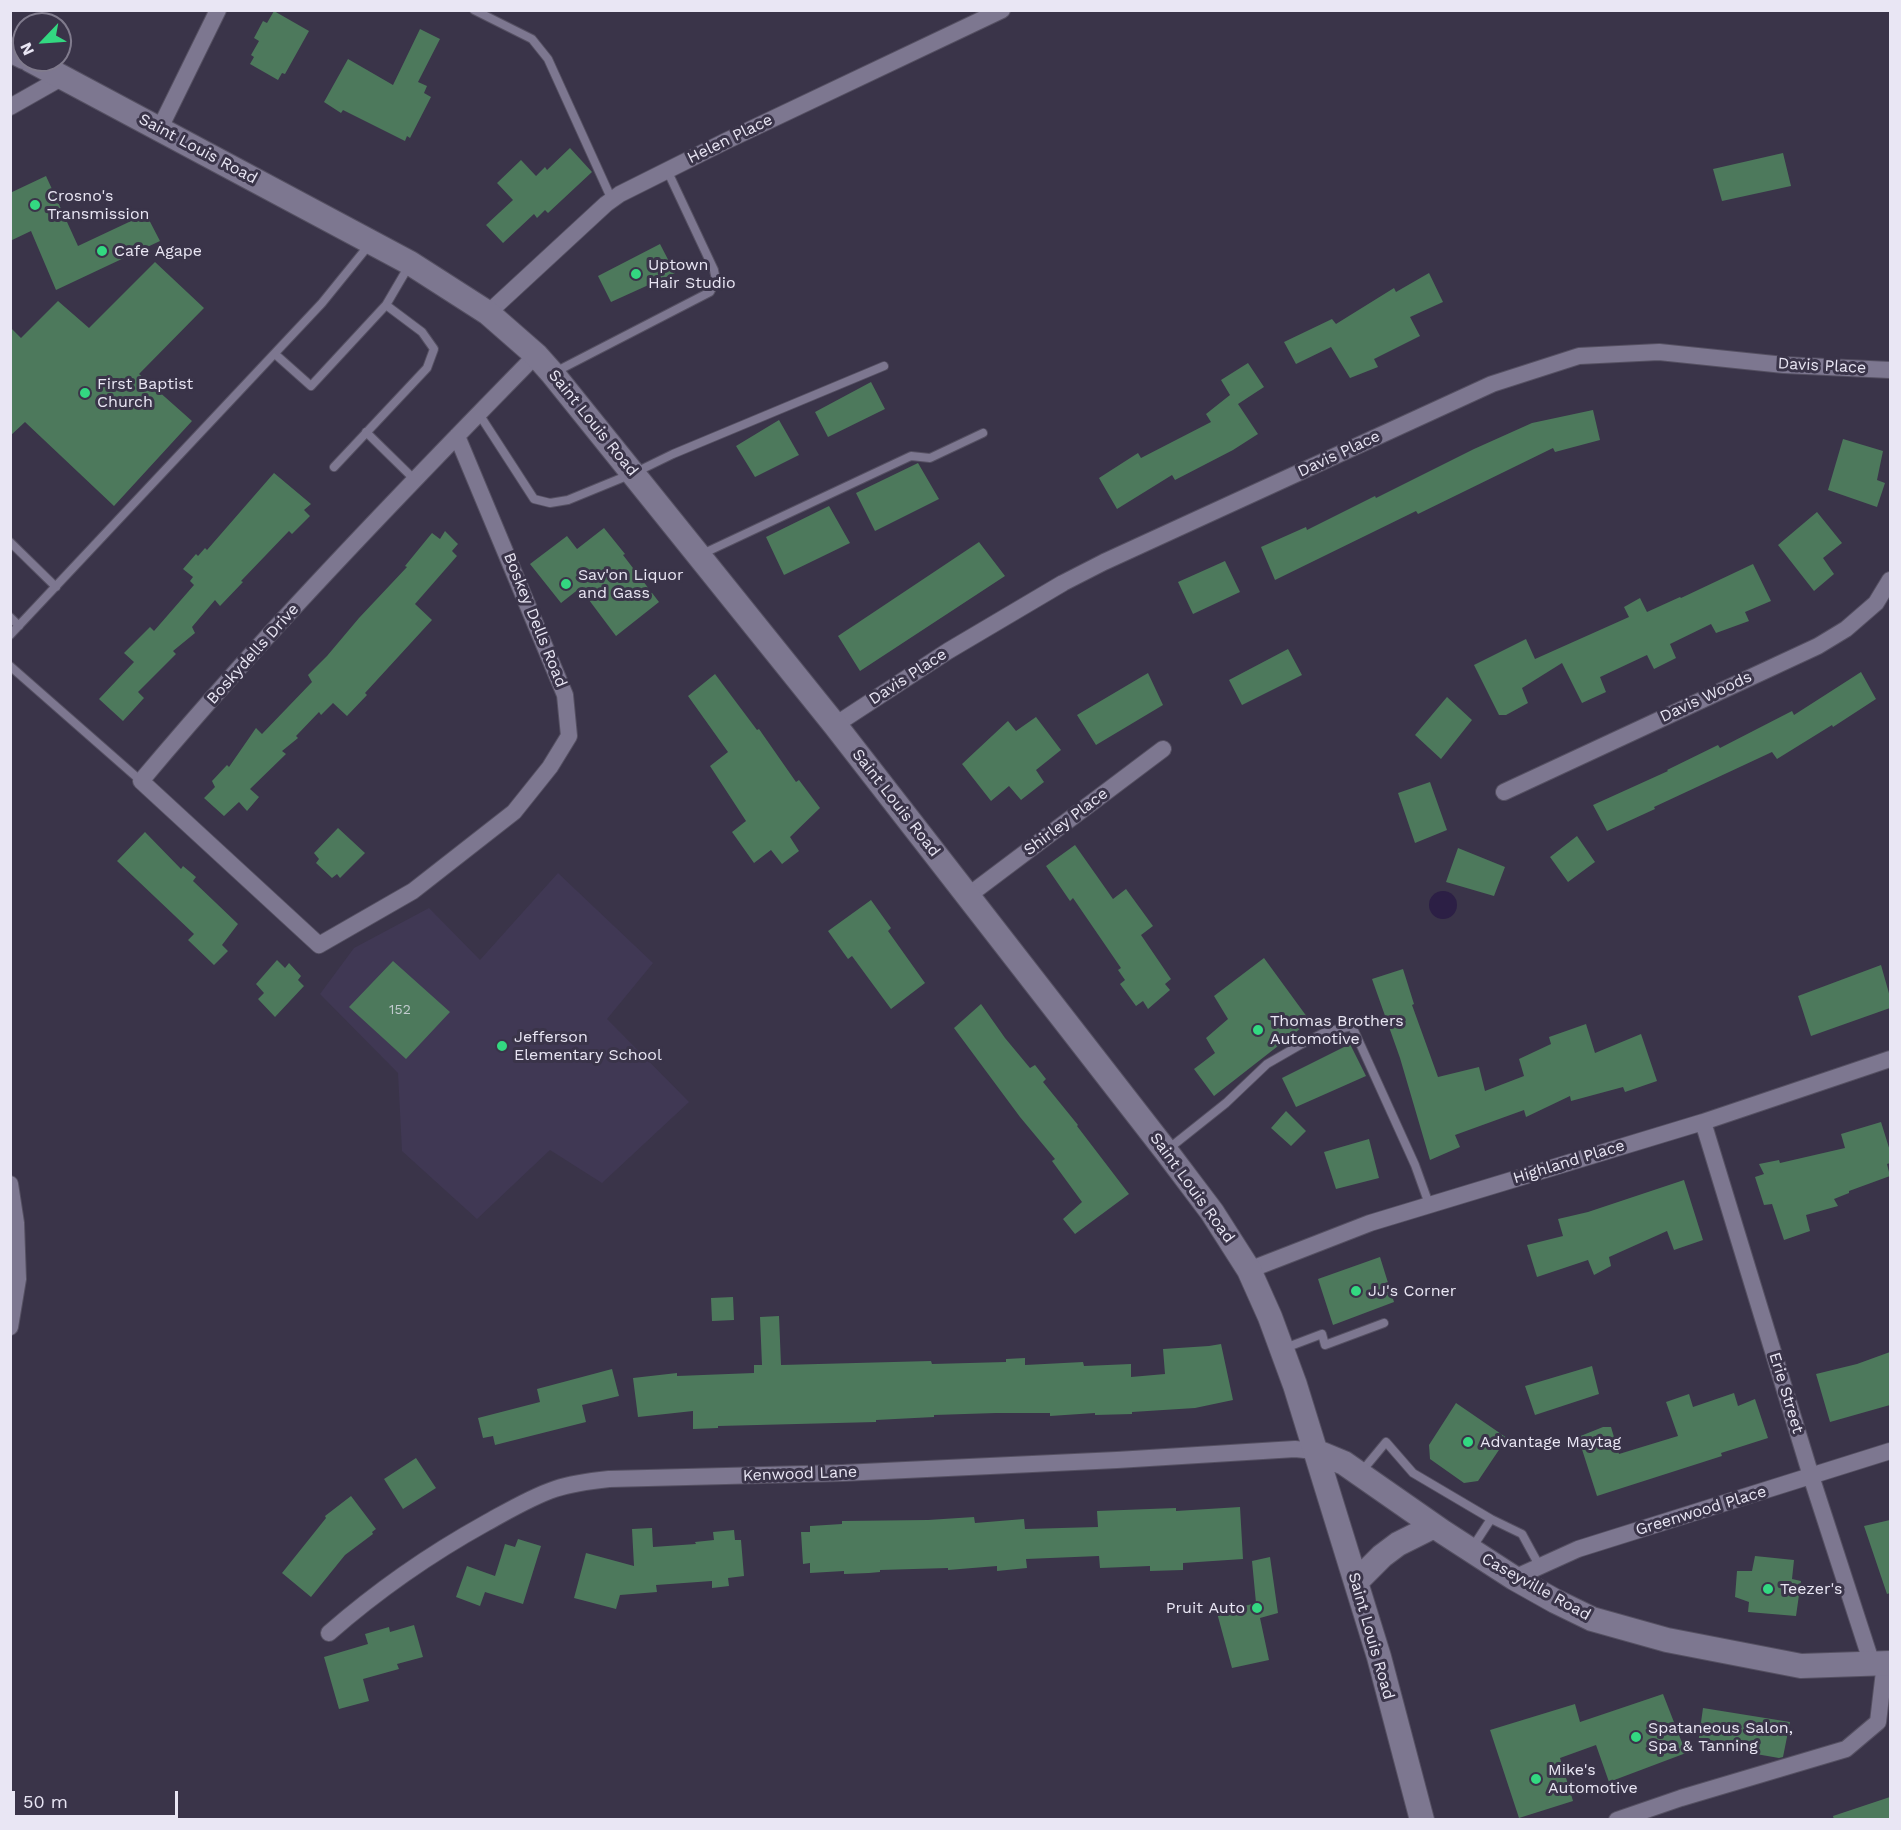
<!DOCTYPE html>
<style>
body{margin:0}
#map{position:relative;width:1901px;height:1830px;overflow:hidden;background:#3a3449;font-family:"Work Sans",sans-serif}
canvas{display:block}
.frame{position:absolute;inset:0;border:12px solid #e9e6f4;pointer-events:none}
.north{position:absolute;left:12px;top:12px;width:60px;height:60px;box-sizing:border-box;background:#3a3449;border:2px solid #807b8d;border-radius:50%;rotate:245deg;font-size:16px;font-weight:700;line-height:24px;text-align:center;color:#e9e6f4}
.north::after{content:'';display:block;margin:auto;width:21px;height:27px;background:#33d881;clip-path:polygon(50% 0,100% 100%,50% 72%,0 100%)}
.scale{position:absolute;left:12px;top:1791px;width:166px;height:27px;box-sizing:border-box;border:3px solid #e9e6f4;border-top:0;padding-left:8px;font-size:18px;line-height:21px;white-space:nowrap;color:#e9e6f4;-webkit-text-stroke:4px #3a3449;paint-order:stroke}
</style>
<div id="map">
<canvas width="1901" height="1830"></canvas>
<div class="frame"></div>
<div class="north">N</div>
<div class="scale">50 m</div>
</div>
<script>
const ctx = document.querySelector('canvas').getContext('2d');
ctx.lineJoin = 'round';
function fill(path, color) { ctx.fillStyle = color; ctx.fill(path, 'evenodd'); }
function trace(path, color, width, dash) { ctx.strokeStyle = color; ctx.lineWidth = width; ctx.lineCap = dash ? 'butt' : 'round'; ctx.setLineDash(dash || []); ctx.stroke(path); }
function label(font, color, halo, rows, align = 'center') {
  ctx.font = font + ' "Work Sans",sans-serif'; ctx.lineWidth = 6; ctx.setLineDash([]); ctx.textBaseline = 'middle'; ctx.strokeStyle = halo; ctx.fillStyle = color; for (const [text, x, y, turn = 0] of rows) {
    ctx.save(); ctx.translate(x, y); ctx.rotate((+turn || 0) * Math.PI / 180); ctx.textAlign = isNaN(turn) ? turn : align; if (halo) ctx.strokeText(text, 0, 0); ctx.fillText(text, 0, 0); ctx.restore();
  }
}
const built = new Path2D(`
 M 558,873 L 653,963 L 607,1019 L 689,1102 L 602,1183 L 550,1150 L 477,1219 L 402,1151 L 398,1073 L 320,994 L 354,948 L 429,908 L 480,960 Z`);
const water = new Path2D(`
 M1429 905a14 14 0 1 1 28 0a14 14 0 1 1-28 0Z`);
const building = new Path2D(`
 M 274,11 L 309,31 L 285,74 L 282,73 L 278,80 L 250,64 L 254,57 L 251,55 L 259,41 L 254,38 L 263,21 L 267,23 Z
 M 420,29 L 440,39 L 418,82 L 427,86 L 424,93 L 431,97 L 410,138 L 407,136 L 405,141 L 343,110 L 341,113 L 324,102 L 348,59 L 393,85 Z
 M 570,148 L 592,172 L 548,213 L 545,210 L 537,218 L 534,214 L 503,243 L 486,225 L 513,200 L 497,183 L 521,160 L 536,176 L 545,167 L 547,170 Z
 M 1783,153 L 1791,186 L 1722,201 L 1713,169 Z
 M 46,176 L 78,246 L 146,214 L 160,241 L 56,290 L 31,231 L 10,241 L 10,193 Z
 M 660,244 L 675,273 L 611,302 L 598,276 Z
 M 155,262 L 204,308 L 139,374 L 192,421 L 114,506 L 25,422 L 10,436 L 10,327 L 21,338 L 58,301 L 89,328 Z
 M 1429,273 L 1443,302 L 1410,317 L 1420,336 L 1374,359 L 1378,367 L 1350,378 L 1331,347 L 1296,364 L 1284,342 L 1332,319 L 1336,324 L 1394,288 L 1396,292 Z
 M 1248,363 L 1264,387 L 1238,404 L 1258,434 L 1233,450 L 1175,480 L 1172,475 L 1117,509 L 1099,478 L 1138,453 L 1141,458 L 1211,422 L 1206,414 L 1230,395 L 1221,380 Z
 M 871,382 L 885,409 L 828,437 L 815,412 Z
 M 1593,410 L 1600,440 L 1555,452 L 1553,448 L 1418,514 L 1416,511 L 1275,580 L 1261,547 L 1306,527 L 1307,530 L 1375,496 L 1376,498 L 1474,449 L 1532,423 Z
 M 779,420 L 799,455 L 755,477 L 736,446 Z
 M 1843,439 L 1883,451 L 1877,480 L 1885,483 L 1877,507 L 1828,490 Z
 M 918,463 L 939,499 L 875,531 L 856,493 Z
 M 274,473 L 311,504 L 304,510 L 310,516 L 292,534 L 289,531 L 241,581 L 243,582 L 220,606 L 215,600 L 192,627 L 195,633 L 173,651 L 176,654 L 138,692 L 144,698 L 123,721 L 99,699 L 134,662 L 124,653 L 150,627 L 154,631 L 194,585 L 190,581 L 193,577 L 183,569 L 196,554 L 198,556 L 205,548 L 207,550 Z
 M 829,506 L 850,543 L 784,575 L 766,537 Z
 M 1817,512 L 1842,543 L 1823,558 L 1834,574 L 1814,591 L 1778,545 Z
 M 604,528 L 625,554 L 623,555 L 659,602 L 616,636 L 580,588 L 561,603 L 530,564 L 567,536 L 577,549 Z
 M 445,531 L 458,544 L 452,551 L 457,556 L 415,604 L 432,620 L 365,693 L 367,695 L 347,716 L 333,703 L 321,715 L 319,712 L 296,736 L 298,738 L 282,751 L 286,754 L 250,789 L 259,797 L 247,811 L 239,802 L 224,816 L 204,798 L 215,787 L 212,781 L 227,765 L 229,767 L 256,728 L 262,734 L 312,682 L 308,675 L 327,656 L 359,618 L 407,567 L 405,566 L 432,533 L 440,539 Z
 M 979,542 L 1005,576 L 860,671 L 838,636 Z
 M 1225,561 L 1240,592 L 1193,614 L 1178,582 Z
 M 1753,564 L 1771,601 L 1745,612 L 1749,621 L 1716,633 L 1711,624 L 1670,644 L 1676,658 L 1654,669 L 1647,655 L 1600,677 L 1606,692 L 1582,703 L 1562,663 L 1522,688 L 1528,703 L 1506,715 L 1499,715 L 1474,665 L 1526,639 L 1535,659 L 1629,617 L 1624,607 L 1640,598 L 1647,612 L 1680,597 L 1681,598 Z
 M 1288,649 L 1302,675 L 1242,705 L 1229,680 Z
 M 1861,672 L 1876,699 L 1833,727 L 1832,725 L 1777,759 L 1772,752 L 1654,807 L 1655,809 L 1607,831 L 1593,805 L 1668,771 L 1667,770 L 1718,745 L 1720,748 L 1792,711 L 1794,715 Z
 M 1148,673 L 1163,705 L 1096,745 L 1077,715 Z
 M 715,674 L 757,730 L 759,729 L 796,782 L 799,780 L 820,808 L 790,837 L 799,851 L 782,864 L 771,850 L 754,863 L 732,832 L 746,821 L 710,766 L 728,752 L 688,696 Z
 M 1447,697 L 1472,720 L 1441,759 L 1415,735 Z
 M 1036,717 L 1061,750 L 1036,770 L 1044,782 L 1021,800 L 1009,786 L 991,801 L 962,764 L 1008,721 L 1016,731 Z
 M 1430,782 L 1447,830 L 1415,843 L 1398,793 Z
 M 338,828 L 365,853 L 340,878 L 337,874 L 332,878 L 316,863 L 319,859 L 314,853 Z
 M 145,832 L 181,869 L 183,866 L 196,877 L 193,881 L 238,924 L 222,945 L 228,951 L 214,965 L 188,940 L 194,934 L 117,861 Z
 M 1577,836 L 1595,862 L 1568,882 L 1550,857 Z
 M 1075,845 L 1113,899 L 1126,889 L 1153,926 L 1141,935 L 1171,979 L 1165,984 L 1170,990 L 1148,1009 L 1143,1001 L 1136,1006 L 1120,984 L 1125,980 L 1118,970 L 1121,968 L 1073,898 L 1070,901 L 1046,866 Z
 M 1458,848 L 1505,867 L 1494,896 L 1446,882 Z
 M 871,900 L 891,928 L 888,931 L 925,983 L 891,1009 L 852,956 L 848,959 L 828,931 Z
 M 1264,958 L 1310,1021 L 1214,1096 L 1194,1069 L 1215,1053 L 1206,1038 L 1228,1019 L 1214,996 Z
 M 277,960 L 285,968 L 289,963 L 301,976 L 298,980 L 304,986 L 275,1017 L 258,999 L 264,993 L 256,984 Z
 M 393,961 L 450,1012 L 406,1059 L 349,1007 Z
 M 1881,965 L 1890,997 L 1890,1008 L 1811,1036 L 1798,996 Z
 M 1403,969 L 1414,1004 L 1412,1005 L 1438,1077 L 1479,1067 L 1485,1091 L 1524,1076 L 1519,1059 L 1551,1044 L 1549,1037 L 1586,1024 L 1595,1053 L 1641,1034 L 1657,1081 L 1625,1092 L 1623,1087 L 1571,1101 L 1570,1096 L 1526,1117 L 1524,1110 L 1455,1135 L 1460,1147 L 1430,1160 L 1400,1058 L 1372,979 Z
 M 981,1004 L 1005,1038 L 1030,1068 L 1035,1065 L 1046,1079 L 1043,1082 L 1078,1125 L 1077,1126 L 1129,1194 L 1075,1234 L 1063,1219 L 1082,1202 L 1052,1161 L 1055,1159 L 1020,1117 L 954,1028 Z
 M 1350,1044 L 1366,1076 L 1296,1107 L 1282,1078 Z
 M 1286,1111 L 1306,1131 L 1291,1146 L 1271,1128 Z
 M 1881,1122 L 1890,1151 L 1890,1163 L 1887,1164 L 1890,1176 L 1849,1191 L 1849,1193 L 1834,1199 L 1838,1206 L 1806,1215 L 1810,1231 L 1784,1240 L 1772,1204 L 1764,1205 L 1755,1177 L 1764,1174 L 1759,1164 L 1779,1160 L 1780,1163 L 1845,1148 L 1841,1134 Z
 M 1369,1139 L 1379,1178 L 1336,1189 L 1324,1152 Z
 M 1684,1180 L 1703,1240 L 1674,1250 L 1667,1231 L 1609,1257 L 1611,1266 L 1594,1275 L 1588,1260 L 1537,1277 L 1527,1245 L 1563,1236 L 1558,1219 L 1588,1212 Z
 M 1380,1257 L 1394,1302 L 1333,1325 L 1318,1279 Z
 M 733,1297 L 734,1320 L 712,1321 L 711,1298 Z
 M 779,1316 L 781,1365 L 931,1361 L 932,1364 L 1006,1362 L 1006,1359 L 1025,1358 L 1025,1365 L 1083,1362 L 1084,1366 L 1131,1364 L 1131,1377 L 1165,1374 L 1163,1349 L 1209,1346 L 1221,1344 L 1233,1400 L 1195,1408 L 1132,1412 L 1132,1414 L 1095,1415 L 1095,1413 L 1050,1416 L 1050,1413 L 996,1413 L 934,1415 L 934,1417 L 876,1420 L 876,1422 L 718,1426 L 718,1428 L 693,1429 L 693,1411 L 638,1417 L 633,1378 L 677,1373 L 677,1376 L 754,1373 L 754,1365 L 762,1365 L 760,1317 Z
 M 1890,1352 L 1890,1405 L 1830,1422 L 1816,1374 L 1857,1364 Z
 M 1592,1366 L 1599,1394 L 1535,1415 L 1525,1386 Z
 M 612,1369 L 619,1396 L 582,1405 L 586,1422 L 495,1445 L 493,1436 L 483,1438 L 478,1418 L 540,1402 L 537,1389 Z
 M 1734,1393 L 1738,1406 L 1755,1399 L 1768,1438 L 1721,1453 L 1722,1456 L 1597,1496 L 1578,1437 L 1603,1427 L 1611,1427 L 1619,1454 L 1678,1436 L 1666,1402 L 1689,1394 L 1693,1407 Z
 M 1456,1403 L 1507,1438 L 1478,1481 L 1464,1483 L 1430,1459 L 1429,1445 Z
 M 416,1458 L 436,1488 L 403,1509 L 384,1479 Z
 M 351,1496 L 376,1529 L 372,1532 L 373,1534 L 345,1555 L 311,1597 L 282,1573 L 326,1518 L 325,1516 Z
 M 1240,1507 L 1243,1559 L 1183,1563 L 1183,1570 L 1150,1571 L 1150,1566 L 1100,1568 L 1099,1556 L 1026,1559 L 1027,1568 L 997,1571 L 997,1566 L 948,1570 L 948,1568 L 880,1570 L 880,1572 L 869,1573 L 844,1574 L 844,1571 L 810,1573 L 810,1563 L 803,1564 L 801,1532 L 810,1532 L 810,1526 L 842,1524 L 842,1521 L 928,1520 L 974,1517 L 975,1523 L 1024,1519 L 1025,1529 L 1098,1527 L 1097,1511 L 1176,1508 L 1176,1511 Z
 M 1890,1520 L 1890,1593 L 1887,1594 L 1864,1526 Z
 M 652,1528 L 653,1547 L 696,1544 L 695,1542 L 714,1540 L 713,1532 L 734,1530 L 735,1540 L 741,1540 L 744,1576 L 728,1578 L 729,1586 L 712,1588 L 712,1581 L 656,1585 L 657,1592 L 620,1595 L 616,1609 L 574,1598 L 586,1553 L 634,1566 L 632,1529 Z
 M 518,1539 L 541,1546 L 523,1604 L 485,1592 L 480,1606 L 456,1597 L 467,1566 L 495,1576 L 505,1544 L 515,1547 Z
 M 1755,1556 L 1794,1560 L 1792,1579 L 1801,1581 L 1796,1616 L 1748,1612 L 1749,1602 L 1735,1597 L 1737,1571 L 1752,1571 Z
 M 1270,1557 L 1278,1613 L 1260,1618 L 1269,1660 L 1232,1668 L 1217,1613 L 1256,1603 L 1252,1561 Z
 M 414,1625 L 423,1657 L 397,1664 L 399,1669 L 363,1679 L 369,1701 L 339,1709 L 324,1657 L 368,1644 L 365,1634 L 389,1627 L 390,1632 Z
 M 1663,1694 L 1686,1753 L 1609,1782 L 1596,1745 L 1560,1758 L 1573,1801 L 1519,1818 L 1490,1730 L 1575,1704 L 1580,1722 Z
 M 1703,1708 L 1790,1722 L 1783,1757 L 1779,1758 L 1698,1744 Z
 M 1890,1797 L 1890,1820 L 1834,1820 L 1833,1816 Z`);
const lane = new Path2D(`
 M 474,10 L 532,39 L 548,59 L 612,200
 M 275,354 L 311,386 L 386,305 L 410,264
 M 555,372 L 710,292 L 716,280 L 714,270 L 667,170
 M 479,414 L 534,499 L 550,503 L 568,500 L 634,473 L 673,454 L 884,366
 M 366,432 L 415,480
 M 334,467 L 427,368 L 434,349 L 422,332 L 386,305
 M 10,542 L 56,587
 M 700,555 L 911,456 L 930,458 L 983,433
 M 10,617 L 19,626
 M 10,635 L 322,303 L 369,245
 M 10,666 L 141,781
 M 1167,1150 L 1226,1103 L 1267,1064 L 1300,1045 L 1325,1032 L 1352,1026 L 1415,1165 L 1429,1204
 M 1285,1348 L 1322,1334 L 1325,1345 L 1384,1323
 M 1362,1471 L 1386,1442 L 1413,1473 L 1491,1519 L 1522,1534 L 1540,1567
 M 1472,1548 L 1491,1519`);
const street = new Path2D(`
 M 10,107 L 63,77
 M 160,128 L 218,10
 M 488,313 L 606,204 L 620,194 L 726,141 L 1002,10
 M 457,436 L 565,695 L 569,736 L 550,767 L 514,812 L 413,891 L 319,945 L 141,781 C 173,743 206,705 239,668 C 335,561 435,458 536,355
 M 835,725 L 948,651 L 1063,583 L 1104,562 L 1492,384 L 1579,356 L 1659,352 L 1784,365 L 1890,370
 M 1504,792 L 1818,646 L 1846,629 L 1876,603 L 1890,580
 M 969,895 L 1163,749
 M 1703,1122 L 1811,1476 L 1872,1664
 M 10,1184 L 16,1223 L 18,1279 L 10,1327
 M 1249,1270 L 1370,1223 L 1703,1122 L 1890,1059
 M 1514,1578 L 1578,1549 L 1890,1451
 M 329,1633 C 377,1591 430,1554 486,1523 C 508,1511 531,1497 555,1489 C 573,1483 590,1481 609,1479 L 842,1473 L 1117,1460 L 1295,1449 L 1315,1451
 M 1617,1820 L 1681,1798 L 1846,1749 L 1878,1722 L 1885,1663`);
const secondary = new Path2D(`
 M 10,50 L 24,57
 M 30,60 L 410,263 L 488,313 L 536,355 L 552,373 L 835,725 L 1166,1151 L 1212,1212 L 1249,1270 L 1270,1317 L 1295,1385 L 1379,1657 L 1422,1820
 M 1315,1451 L 1344,1463 L 1443,1532 L 1514,1578 L 1555,1601 L 1592,1619 L 1667,1640 L 1801,1666 L 1890,1663
 M 1356,1582 L 1382,1556 L 1398,1544 L 1434,1526`);
const markers = [
 [35,205,6,"#33d881"],
 [102,251,6,"#33d881"],
 [636,274,6,"#33d881"],
 [85,393,6,"#33d881"],
 [566,584,6,"#33d881"],
 [1258,1030,6,"#33d881"],
 [502,1046,6,"#33d881"],
 [1356,1291,6,"#33d881"],
 [1468,1442,6,"#33d881"],
 [1768,1589,6,"#33d881"],
 [1257,1608,6,"#33d881"],
 [1636,1737,6,"#33d881"],
 [1536,1779,6,"#33d881"]
];
const numberNames = [
 ["152",400,1010]
];
const streetNames = [
 ["Helen Place",730,139,-26],
 ["Saint Louis Road",198,149,28],
 ["Davis Place",1822,366,3],
 ["Saint Louis Road",593,423,51],
 ["Davis Place",1339,454,-25],
 ["Boskey Dells Road",535,620,68],
 ["Boskydells Drive",253,654,-48],
 ["Davis Place",908,677,-33],
 ["Davis Woods",1706,697,-25],
 ["Saint Louis Road",896,803,52],
 ["Shirley Place",1066,822,-37],
 ["Highland Place",1569,1162,-17],
 ["Saint Louis Road",1192,1188,54],
 ["Erie Street",1786,1393,73],
 ["Kenwood Lane",800,1474,-2],
 ["Greenwood Place",1701,1511,-17],
 ["Caseyville Road",1536,1587,29],
 ["Saint Louis Road",1371,1636,74]
];
const poiNames = [
 ["Crosno's",47,196],
 ["Transmission",47,214],
 ["Cafe Agape",114,251],
 ["Uptown",648,265],
 ["Hair Studio",648,283],
 ["First Baptist",97,384],
 ["Church",97,402],
 ["Sav'on Liquor",578,575],
 ["and Gass",578,593],
 ["Thomas Brothers",1270,1021],
 ["Automotive",1270,1039],
 ["Jefferson",514,1037],
 ["Elementary School",514,1055],
 ["JJ's Corner",1368,1291],
 ["Advantage Maytag",1480,1442],
 ["Teezer's",1780,1589],
 ["Pruit Auto",1245,1608,"right"],
 ["Spataneous Salon,",1648,1728],
 ["Spa & Tanning",1648,1746],
 ["Mike's",1548,1770],
 ["Automotive",1548,1788]
];
fill(built, '#403854');
fill(water, '#2c1f45');
fill(building, '#4d795c');
trace(lane, '#555062', 10);
trace(street, '#555062', 18);
trace(secondary, '#555062', 26);
trace(lane, '#7d7790', 8);
trace(street, '#7d7790', 16);
trace(secondary, '#7d7790', 24);
for (const [x, y, r, color] of markers) { const dot = new Path2D(); dot.arc(x, y, r, 0, 2 * Math.PI); ctx.fillStyle = color; ctx.fill(dot); trace(dot, '#3a3449', 2); }
label('14px', '#c2cbce', null, numberNames);
label('16px', '#e9e6f4', '#3a3449', streetNames);
label('16px', '#e9e6f4', '#3a3449', poiNames, 'left');
</script>
